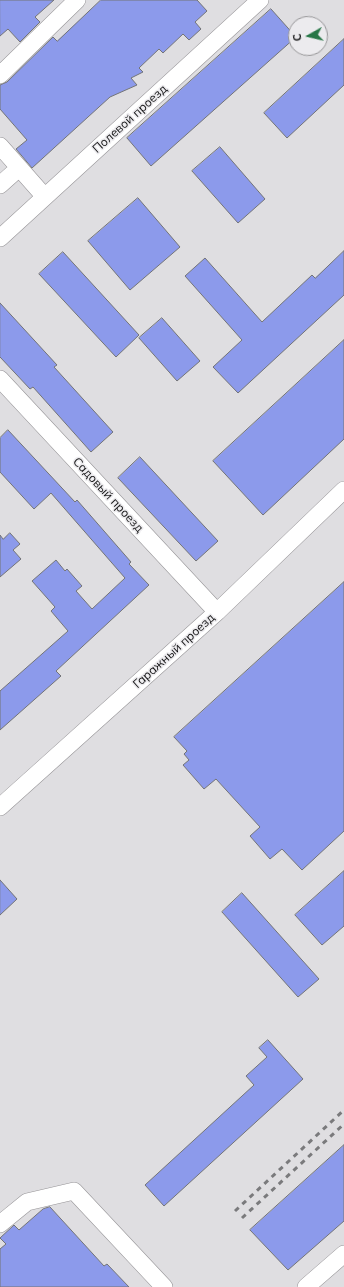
<!DOCTYPE html>
<meta charset="utf-8">
<style>
body{margin:0}
#map{position:relative;width:344px;height:1287px;overflow:hidden;background:#dfdee1;font-family:Mulish,sans-serif}
canvas{display:block}
.north{position:absolute;left:288px;top:16px;width:40px;height:40px;box-sizing:border-box;background:#ecebee;border:1px solid #959496;border-radius:50%;rotate:262deg;font-size:11px;font-weight:700;line-height:16px;text-align:center;color:#121213}
.north::after{content:'';display:block;margin:auto;width:14px;height:18px;background:#267646;clip-path:polygon(50% 0,100% 100%,50% 72%,0 100%)}
</style>
<div id="map">
<canvas width="344" height="1287"></canvas>
<div class="north">С</div>
</div>
<script>
const ctx = document.querySelector('canvas').getContext('2d');
ctx.lineJoin = 'round';
function fill(path, color) { ctx.fillStyle = color; ctx.fill(path, 'evenodd'); }
function trace(path, color, width, dash) { ctx.strokeStyle = color; ctx.lineWidth = width; ctx.lineCap = dash ? 'butt' : 'round'; ctx.setLineDash(dash || []); ctx.stroke(path); }
function label(font, color, halo, rows, align = 'center') {
  ctx.font = font + ' Mulish,sans-serif'; ctx.lineWidth = 3; ctx.setLineDash([]); ctx.textBaseline = 'middle'; ctx.strokeStyle = halo; ctx.fillStyle = color; for (const [text, x, y, turn = 0] of rows) {
    ctx.save(); ctx.translate(x, y); ctx.rotate((+turn || 0) * Math.PI / 180); ctx.textAlign = isNaN(turn) ? turn : align; if (halo) ctx.strokeText(text, 0, 0); ctx.fillText(text, 0, 0); ctx.restore();
  }
}
const building = new Path2D(`
 M 0,0 L 54,0 L 35,17 L 40,22 L 20,42 L 8,29 L 0,36 Z
 M 101,0 L 197,0 L 207,11 L 195,22 L 201,29 L 189,40 L 183,34 L 163,53 L 159,49 L 139,68 L 143,72 L 131,78 L 137,85 L 110,97 L 32,168 L 16,149 L 27,140 L 0,109 L 0,85 L 7,82 L 53,37 L 57,41 Z
 M 271,9 L 296,37 L 151,166 L 127,138 Z
 M 344,39 L 344,85 L 287,138 L 264,113 Z
 M 220,147 L 265,199 L 238,223 L 192,171 Z
 M 138,198 L 180,247 L 130,290 L 88,241 Z
 M 344,251 L 344,295 L 238,393 L 213,367 L 242,340 L 185,276 L 205,258 L 262,322 L 312,275 L 315,278 Z
 M 63,252 L 139,335 L 116,357 L 39,274 Z
 M 0,303 L 57,365 L 54,367 L 113,432 L 91,452 L 33,387 L 30,389 L 0,357 Z
 M 162,318 L 200,361 L 177,381 L 139,338 Z
 M 344,340 L 344,439 L 263,515 L 213,461 Z
 M 8,430 L 75,502 L 77,500 L 131,562 L 129,564 L 149,585 L 56,671 L 61,676 L 0,730 L 0,691 L 68,631 L 51,611 L 55,607 L 32,581 L 56,560 L 65,571 L 67,569 L 82,586 L 76,591 L 92,609 L 125,578 L 51,493 L 34,509 L 0,472 L 0,438 Z
 M 140,457 L 218,541 L 196,561 L 118,478 Z
 M 10,533 L 20,544 L 13,550 L 21,559 L 0,577 L 0,535 L 3,539 Z
 M 344,582 L 344,831 L 302,870 L 282,849 L 270,859 L 250,836 L 260,827 L 216,779 L 204,789 L 183,765 L 189,760 L 184,754 L 187,751 L 174,737 Z
 M 344,871 L 344,926 L 322,945 L 295,915 Z
 M 0,880 L 17,899 L 0,915 Z
 M 242,893 L 319,979 L 298,997 L 222,912 Z
 M 268,1040 L 303,1079 L 164,1206 L 145,1185 L 254,1085 L 246,1076 L 267,1057 L 259,1048 Z
 M 344,1145 L 344,1221 L 288,1270 L 250,1230 Z
 M 50,1207 L 104,1266 L 107,1264 L 129,1287 L 0,1287 L 0,1249 L 6,1244 L 0,1238 L 14,1225 L 19,1230 L 43,1209 Z`);
const minor = new Path2D(`
 M 0,75 L 77,0
 M 0,146 L 45,197
 M 0,185 L 19,168
 M 0,238 L 260,0
 M 0,379 L 217,612
 M 0,807 L 217,612 L 344,490
 M 0,1224 L 27,1202 L 74,1191 L 164,1287
 M 306,1287 L 344,1254`);
const rail = new Path2D(`
 M 235,1211 L 344,1110
 M 242,1218 L 344,1124`);
const streetNames = [
 ["Полевой проезд",130,119,-42],
 ["Садовый проезд",108,495,47],
 ["Гаражный проезд",174,651,-42]
];
fill(building, '#8c9aeb');
trace(building, '#737477', 1);
trace(minor, '#969497', 18);
trace(minor, '#fff', 17);
trace(rail, '#7a7a7c', 3, [5, 5]);
label('12px', '#121213', '#ecebee', streetNames);
</script>
